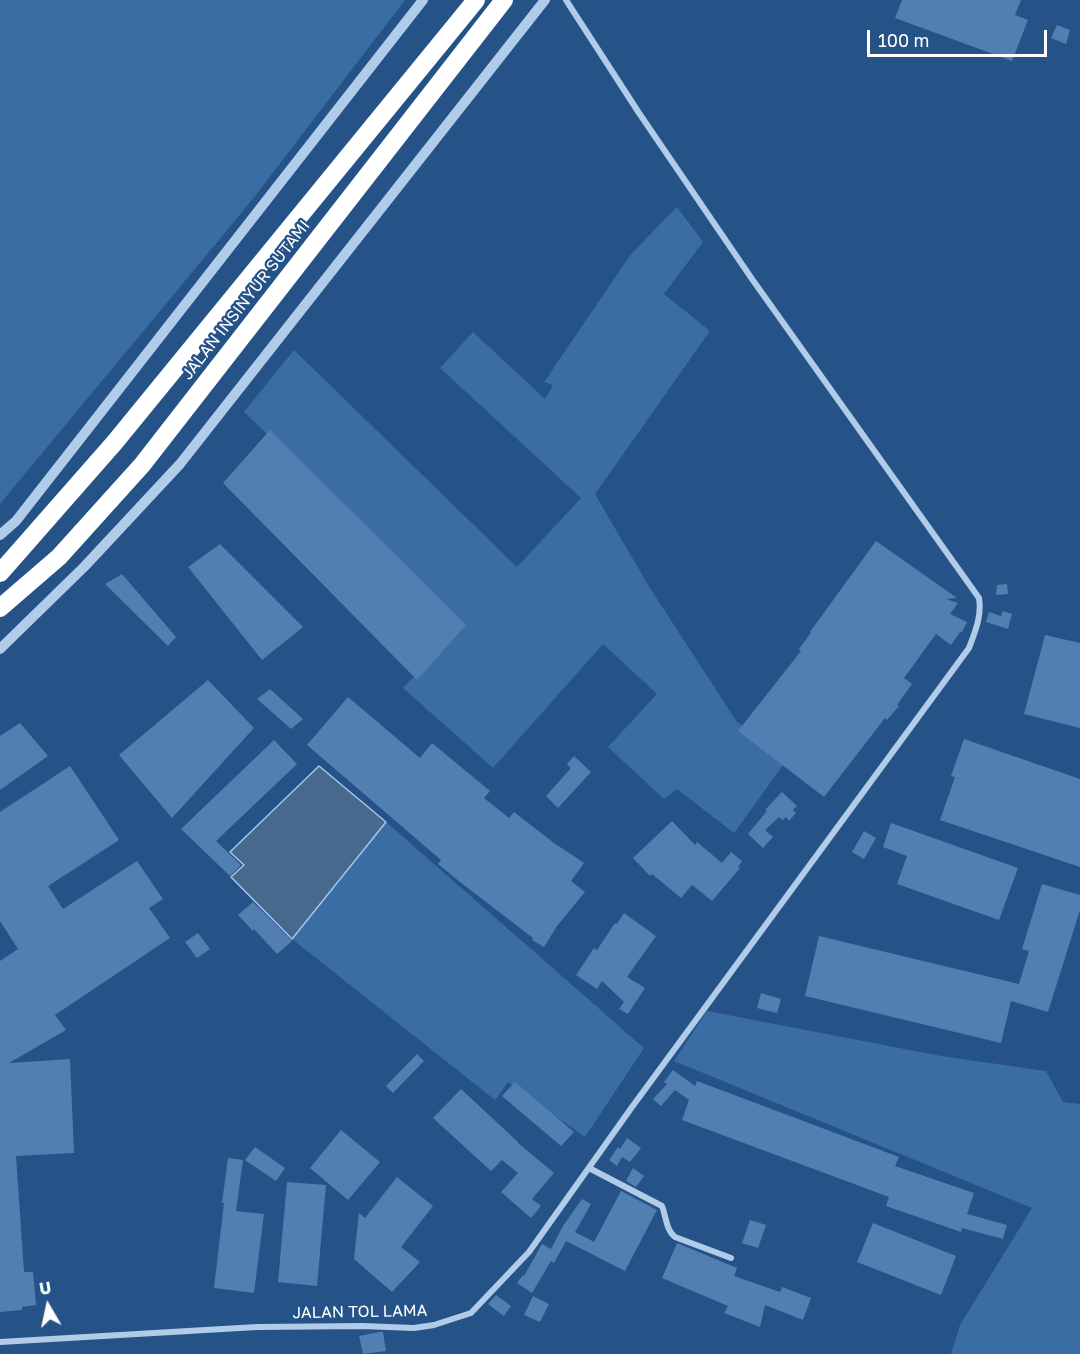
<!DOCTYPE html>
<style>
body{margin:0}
#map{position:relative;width:1080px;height:1354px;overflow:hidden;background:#255387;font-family:"Golos Text",sans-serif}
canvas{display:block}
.north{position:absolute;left:18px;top:1276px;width:60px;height:60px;-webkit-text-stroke:4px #255387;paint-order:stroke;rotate:351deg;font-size:16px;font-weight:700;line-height:24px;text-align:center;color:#fff}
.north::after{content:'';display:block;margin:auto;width:21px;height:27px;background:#fff;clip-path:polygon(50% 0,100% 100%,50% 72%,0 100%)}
.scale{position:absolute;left:867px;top:30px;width:180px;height:27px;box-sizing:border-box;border:3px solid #fff;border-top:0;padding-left:8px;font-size:18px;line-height:21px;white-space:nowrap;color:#fff;-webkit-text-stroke:4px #255387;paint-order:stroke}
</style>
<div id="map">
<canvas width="1080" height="1354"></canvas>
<div class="north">U</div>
<div class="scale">100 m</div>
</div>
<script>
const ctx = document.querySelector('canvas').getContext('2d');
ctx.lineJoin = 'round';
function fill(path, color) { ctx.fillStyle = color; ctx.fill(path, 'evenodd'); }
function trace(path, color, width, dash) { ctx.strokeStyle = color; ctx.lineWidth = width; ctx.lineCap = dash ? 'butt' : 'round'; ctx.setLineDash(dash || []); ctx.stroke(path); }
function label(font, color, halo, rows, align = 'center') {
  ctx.font = font + ' "Golos Text",sans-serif'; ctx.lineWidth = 4.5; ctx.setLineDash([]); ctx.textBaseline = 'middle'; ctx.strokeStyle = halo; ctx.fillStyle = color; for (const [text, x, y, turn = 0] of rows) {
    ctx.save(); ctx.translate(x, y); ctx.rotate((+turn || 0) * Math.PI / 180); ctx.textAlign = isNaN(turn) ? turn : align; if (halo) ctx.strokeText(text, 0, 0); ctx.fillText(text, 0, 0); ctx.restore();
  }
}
const green = new Path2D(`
 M 0,0 L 405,0 L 252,200 L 0,504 Z
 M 677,207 L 703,242 L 664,294 L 710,331 L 595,494 L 648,585 L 737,722 L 789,757 L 734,833 L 677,789 L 664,799 L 608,747 L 657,694 L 603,644 L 493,768 L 403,688 L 464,623 L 244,412 L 294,350 L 517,567 L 581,498 L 440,368 L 473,332 L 545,399 L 553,385 L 544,382 L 631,254 Z
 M 386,822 L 644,1048 L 585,1137 L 508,1082 L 495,1100 L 292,939 Z
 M 707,1011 L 941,1056 L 1046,1071 L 1063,1102 L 1080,1104 L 1080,1354 L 951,1354 L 960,1325 L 1032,1208 L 674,1061 Z`);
const water = new Path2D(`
 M 319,766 L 386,822 L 292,939 L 231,877 L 244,865 L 230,852 Z`);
const building = new Path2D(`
 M 902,0 L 1021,0 L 1015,15 L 1028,20 L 1012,61 L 895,18 Z
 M 1057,25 L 1070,30 L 1066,44 L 1051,38 Z
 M 270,430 L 466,625 L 417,680 L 223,483 Z
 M 876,541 L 957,598 L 946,599 L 958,603 L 950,614 L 967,622 L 962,632 L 960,632 L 951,645 L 936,634 L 904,678 L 912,684 L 897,705 L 899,706 L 887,720 L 885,718 L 824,797 L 738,731 L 801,651 L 799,649 L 811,633 L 810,632 Z
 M 220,544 L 303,627 L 262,660 L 188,567 Z
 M 122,574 L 176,637 L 168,646 L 105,584 Z
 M 1007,584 L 1008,594 L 996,595 L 997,585 Z
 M 1003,611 L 1012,614 L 1008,629 L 986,622 L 989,612 L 1001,616 Z
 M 1045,635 L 1080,643 L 1080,728 L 1024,714 Z
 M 208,680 L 254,728 L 172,818 L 119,755 Z
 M 270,689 L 303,719 L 291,729 L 257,699 Z
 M 348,697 L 420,758 L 432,743 L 490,791 L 484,798 L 509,818 L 514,812 L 554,843 L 584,863 L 571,881 L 585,892 L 557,926 L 544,947 L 532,940 L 533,938 L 460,882 L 438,864 L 441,860 L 307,745 Z
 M 20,723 L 48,756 L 0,790 L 0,736 Z
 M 964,739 L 1080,779 L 1080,867 L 940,820 L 955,777 L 951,776 Z
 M 274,740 L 297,764 L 216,841 L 241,865 L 230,876 L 181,829 Z
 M 574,756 L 591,772 L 558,808 L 546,796 L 571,768 L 567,764 Z
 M 70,766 L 119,840 L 48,886 L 63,909 L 137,861 L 163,899 L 149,908 L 170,938 L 55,1015 L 66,1030 L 9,1063 L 70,1059 L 74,1153 L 16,1156 L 24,1272 L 33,1272 L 36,1305 L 22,1307 L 22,1310 L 0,1312 L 0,961 L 18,949 L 0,921 L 0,812 Z
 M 782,792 L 797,806 L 793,810 L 796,813 L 789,821 L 786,817 L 783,820 L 779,817 L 765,830 L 773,837 L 763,848 L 748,834 L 767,811 L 765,810 Z
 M 672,821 L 695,845 L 697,842 L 722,863 L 731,852 L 742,861 L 738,867 L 740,868 L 712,901 L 692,885 L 681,898 L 652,874 L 650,876 L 633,858 Z
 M 891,823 L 1018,868 L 999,920 L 897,884 L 907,856 L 883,847 Z
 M 864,831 L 876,838 L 864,859 L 852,852 Z
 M 1042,884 L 1080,895 L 1080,910 L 1048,1012 L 1011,1001 L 1001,1043 L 805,996 L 819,936 L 1019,984 L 1029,951 L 1022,949 Z
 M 253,902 L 292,941 L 277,954 L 254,929 L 253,931 L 238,915 Z
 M 624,913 L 656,936 L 627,977 L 645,988 L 628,1014 L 619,1009 L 624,1002 L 602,981 L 597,989 L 576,975 L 594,948 L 597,950 L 615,923 L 617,924 Z
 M 198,933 L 210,949 L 197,958 L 185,942 Z
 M 761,993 L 781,999 L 777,1013 L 757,1008 Z
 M 417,1054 L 424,1061 L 393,1093 L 386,1086 Z
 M 673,1070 L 695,1086 L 697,1081 L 899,1157 L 895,1166 L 974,1193 L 967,1214 L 1007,1225 L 1003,1239 L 962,1228 L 961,1232 L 886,1206 L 889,1197 L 682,1120 L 689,1100 L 675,1090 L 661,1106 L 653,1099 L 667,1084 L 664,1082 Z
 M 515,1082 L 574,1132 L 561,1146 L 502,1096 Z
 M 461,1089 L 518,1142 L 518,1143 L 554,1173 L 532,1199 L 541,1206 L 531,1218 L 501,1192 L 518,1173 L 502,1160 L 491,1171 L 433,1118 Z
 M 341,1130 L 380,1162 L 348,1200 L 310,1168 Z
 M 627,1138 L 641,1148 L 630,1162 L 622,1157 L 617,1166 L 609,1160 L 618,1147 L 620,1149 Z
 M 255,1147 L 285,1168 L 276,1181 L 245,1160 Z
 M 228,1158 L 243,1160 L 236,1211 L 264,1214 L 254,1293 L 214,1288 L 224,1203 L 222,1203 Z
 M 633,1168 L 644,1176 L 636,1187 L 626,1181 Z
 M 397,1177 L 433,1206 L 401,1247 L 420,1262 L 392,1292 L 354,1259 L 359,1213 L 365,1218 Z
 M 287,1182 L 326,1185 L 317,1286 L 278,1282 Z
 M 621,1191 L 657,1210 L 625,1271 L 566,1241 L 554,1263 L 551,1261 L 532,1293 L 517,1283 L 523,1275 L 524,1276 L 542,1244 L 551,1249 L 563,1226 L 582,1199 L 591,1204 L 575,1232 L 594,1242 Z
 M 750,1220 L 766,1225 L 758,1248 L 742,1243 Z
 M 873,1223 L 956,1256 L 941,1295 L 857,1262 Z
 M 677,1243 L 737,1268 L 734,1276 L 780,1292 L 782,1287 L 811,1298 L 803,1320 L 765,1305 L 760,1327 L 724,1313 L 728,1306 L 662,1278 Z
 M 496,1295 L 511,1306 L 504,1316 L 488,1304 Z
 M 533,1296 L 549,1304 L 540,1322 L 524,1315 Z
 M 379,1332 L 383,1332 L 386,1351 L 363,1354 L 359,1336 Z`);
const minor = new Path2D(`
 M 589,1168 L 662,1206 C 666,1216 666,1230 675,1237 L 731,1258
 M 0,1342 L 257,1327 L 363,1326 L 414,1328 L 434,1325 L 471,1313 L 529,1252 L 632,1107 L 969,648 C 975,632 982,616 979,598 L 752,279 L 639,113 L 566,0`);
const tertiary = new Path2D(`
 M 0,535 L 16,521 L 423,0
 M 0,649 L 85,566 L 180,464 L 545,0`);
const motorway = new Path2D(`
 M 0,573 L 115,442 L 476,0
 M 0,608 L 59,557 L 142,465 L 504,0`);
const streetNames = [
 ["JALAN INSINYUR SUTAMI",246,300,-52],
 ["JALAN TOL LAMA",360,1312,-1]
];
fill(green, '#396da4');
fill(water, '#47698d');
trace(water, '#a5c7ea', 1.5);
fill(building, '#517fb1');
trace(minor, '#b0cce9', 6);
trace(tertiary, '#b0cce9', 10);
trace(motorway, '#fff', 18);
label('16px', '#fff', '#255387', streetNames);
</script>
